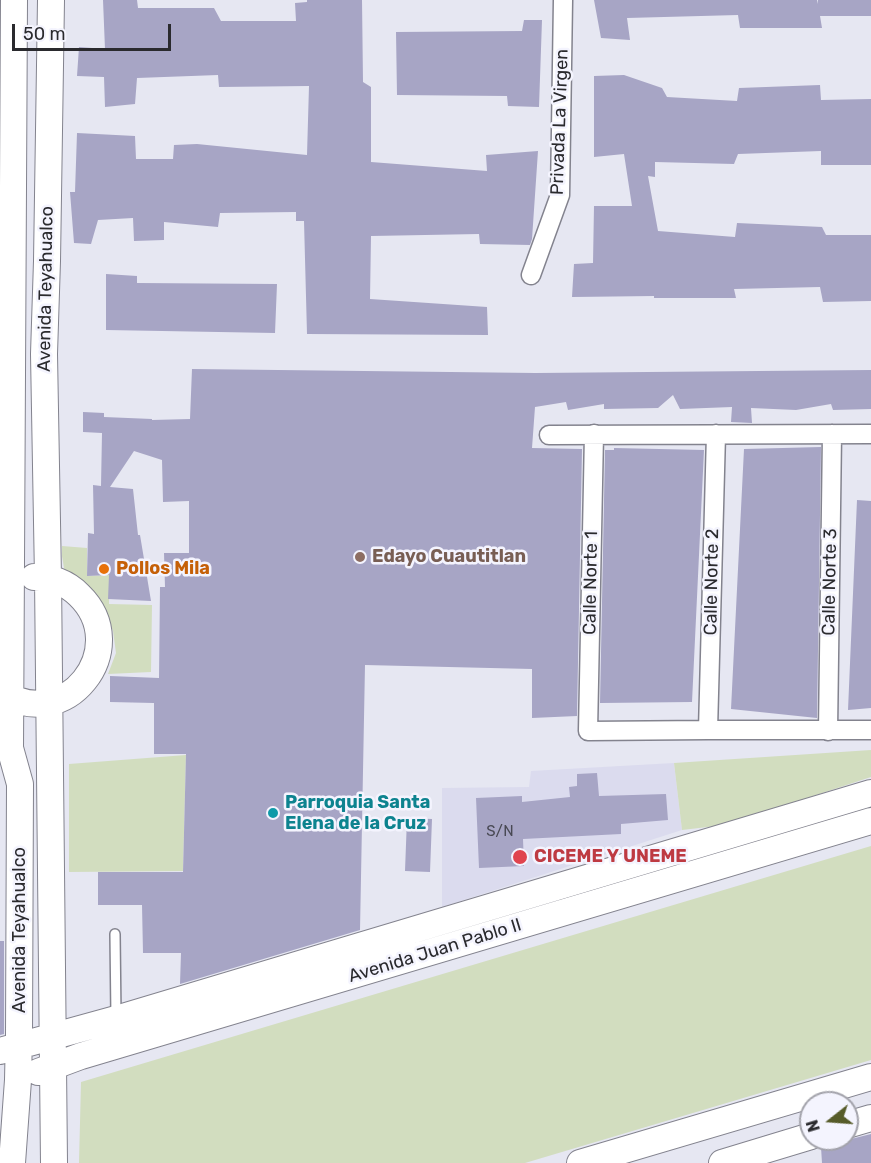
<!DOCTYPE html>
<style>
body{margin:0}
#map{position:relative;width:871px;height:1163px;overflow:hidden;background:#e6e7f2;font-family:Rubik,sans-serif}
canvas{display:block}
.north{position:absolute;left:799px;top:1091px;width:60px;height:60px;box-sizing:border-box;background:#f4f4fe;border:2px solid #a3a3ab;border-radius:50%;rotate:253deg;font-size:16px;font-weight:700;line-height:24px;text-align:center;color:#2a2a2e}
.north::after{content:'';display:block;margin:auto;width:21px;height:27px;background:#565b29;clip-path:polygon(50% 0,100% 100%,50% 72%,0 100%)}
.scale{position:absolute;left:12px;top:24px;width:159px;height:27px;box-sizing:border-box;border:3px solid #2a2a2e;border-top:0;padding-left:8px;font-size:18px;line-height:21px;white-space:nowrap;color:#2a2a2e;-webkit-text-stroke:4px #f4f4fe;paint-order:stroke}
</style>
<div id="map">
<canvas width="871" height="1163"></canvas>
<div class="north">N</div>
<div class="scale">50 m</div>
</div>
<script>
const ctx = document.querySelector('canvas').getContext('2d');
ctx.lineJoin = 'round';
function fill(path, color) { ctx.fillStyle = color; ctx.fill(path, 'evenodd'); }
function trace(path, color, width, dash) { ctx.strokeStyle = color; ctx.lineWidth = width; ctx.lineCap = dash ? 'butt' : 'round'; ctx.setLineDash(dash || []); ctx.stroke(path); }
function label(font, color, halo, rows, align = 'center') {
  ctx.font = font + ' Rubik,sans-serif'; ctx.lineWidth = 5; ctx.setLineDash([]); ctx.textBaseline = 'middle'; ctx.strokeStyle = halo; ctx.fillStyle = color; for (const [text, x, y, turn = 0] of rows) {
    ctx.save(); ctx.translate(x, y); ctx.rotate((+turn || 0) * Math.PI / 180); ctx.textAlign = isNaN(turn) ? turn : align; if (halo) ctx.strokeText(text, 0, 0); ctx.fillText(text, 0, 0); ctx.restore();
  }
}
const built = new Path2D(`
 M 674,763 L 682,830 L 442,907 L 442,788 L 529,787 L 531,771 Z`);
const green = new Path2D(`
 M 62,546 L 87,548 L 87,576 L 109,575 L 109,604 L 152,605 L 151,672 L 108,674 L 116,653 L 113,631 L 102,604 L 89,590 L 66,580 L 62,556 Z
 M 871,750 L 871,777 L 725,825 L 682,830 L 674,763 Z
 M 186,755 L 183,871 L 69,872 L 69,764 Z
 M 871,846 L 871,1060 L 525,1163 L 79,1163 L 81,1082 Z`);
const building = new Path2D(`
 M 103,0 L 137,0 L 138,8 L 214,8 L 221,21 L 296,21 L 295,3 L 307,2 L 307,0 L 362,0 L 363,82 L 371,87 L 371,162 L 487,171 L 486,155 L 538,151 L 532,239 L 530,245 L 480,244 L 479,234 L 371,236 L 370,299 L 487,307 L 488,335 L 307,334 L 304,221 L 296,221 L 296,212 L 220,213 L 218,227 L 164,222 L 164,240 L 134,241 L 133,218 L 98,220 L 91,244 L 74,243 L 70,192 L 75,192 L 77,133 L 135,136 L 136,159 L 173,159 L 174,145 L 197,144 L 307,155 L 309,86 L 219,87 L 218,75 L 137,78 L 135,104 L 105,107 L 104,77 L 77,76 L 79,47 L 105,49 Z
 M 594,0 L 817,0 L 818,4 L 818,0 L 871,0 L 871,16 L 820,16 L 822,28 L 740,28 L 738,15 L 627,18 L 630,40 L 601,38 Z
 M 524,20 L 542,20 L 539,107 L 508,106 L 507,96 L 397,95 L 396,32 L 522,31 Z
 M 624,75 L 662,88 L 667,97 L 737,101 L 739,88 L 820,85 L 821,100 L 871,99 L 871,165 L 821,165 L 821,151 L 738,154 L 734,164 L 655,162 L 655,177 L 648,176 L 658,231 L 735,237 L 737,223 L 822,227 L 826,235 L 871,235 L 871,301 L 823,302 L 820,287 L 734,289 L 736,298 L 654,298 L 654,296 L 572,297 L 574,264 L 593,263 L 594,206 L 632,206 L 624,154 L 594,157 L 594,76 Z
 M 106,274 L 137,276 L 137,283 L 277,284 L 275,333 L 106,330 Z
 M 192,369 L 536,373 L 871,370 L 871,409 L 833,410 L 831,404 L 796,410 L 751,408 L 752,423 L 731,422 L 732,407 L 680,409 L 673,395 L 658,408 L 604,409 L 604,404 L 568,410 L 566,402 L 535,407 L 532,448 L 582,449 L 577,716 L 532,718 L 532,669 L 365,665 L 360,930 L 180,984 L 181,953 L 143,953 L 142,905 L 98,905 L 98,872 L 183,872 L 186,754 L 154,754 L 154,703 L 110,702 L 110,676 L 159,678 L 160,587 L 165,587 L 164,553 L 189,553 L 189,501 L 163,502 L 162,460 L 134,451 L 110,487 L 133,489 L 138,535 L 140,535 L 151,601 L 108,599 L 109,575 L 87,576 L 88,533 L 94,534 L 93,485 L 101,486 L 102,433 L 83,432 L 83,412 L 104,413 L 104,417 L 152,419 L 152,420 L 190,419 Z
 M 821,447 L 817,718 L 731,709 L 744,449 Z
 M 614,448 L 704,450 L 692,702 L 600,703 L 605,450 L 614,450 Z
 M 857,500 L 871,501 L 871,708 L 848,710 Z
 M 597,773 L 599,796 L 666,794 L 668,820 L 621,824 L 621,834 L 523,839 L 524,866 L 479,868 L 476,798 L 522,796 L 522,802 L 570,797 L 569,787 L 577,786 L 577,774 Z
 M 407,818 L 432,819 L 430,872 L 405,871 Z
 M 0,941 L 4,941 L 4,1034 L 0,1035 Z
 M 871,1134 L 871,1163 L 822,1163 L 821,1147 L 824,1143 L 839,1139 L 851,1139 Z`);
const lane = new Path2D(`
 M 115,934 L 116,1017`);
const street = new Path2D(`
 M 531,275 L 560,195 L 563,0
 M 594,434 L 588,731 L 708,730 L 871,730
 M 549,435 L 871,434
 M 708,730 L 716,434
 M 828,731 L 832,434`);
const secondary = new Path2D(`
 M 51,0 L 47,261 L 44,354 L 48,578 L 54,1163
 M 0,691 C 65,737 134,648 79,595 C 67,583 51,577 34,577
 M 0,1051 L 116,1019 L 871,793
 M 38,1072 L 81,1056 L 871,821
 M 847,1125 L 871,1118
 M 12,1163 L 18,1080 L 19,1034 L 20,784 L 10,748 L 14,0
 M 580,1163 L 871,1077
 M 722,1163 L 811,1136`);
const markers = [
 [360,557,6,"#8d6e63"],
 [104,569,6,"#e8710a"],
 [273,813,6,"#0f9aa8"],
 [520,857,8,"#e0444e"]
];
const numberNames = [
 ["S/N",500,832]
];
const streetNames = [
 ["Privada La Virgen",560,122,-88],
 ["Avenida Teyahualco",46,289,-89],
 ["Calle Norte 2",712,582,-89],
 ["Calle Norte 3",830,582,-89],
 ["Calle Norte 1",591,583,-89],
 ["Avenida Teyahualco",20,930,-90],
 ["Avenida Juan Pablo II",435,951,-17]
];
const educationNames = [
 ["Edayo Cuautitlan",372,557]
];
const foodNames = [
 ["Pollos Mila",116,569]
];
const cultureNames = [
 ["Parroquia Santa",285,803],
 ["Elena de la Cruz",285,824]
];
const healthNames = [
 ["CICEME Y UNEME",534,857]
];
fill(built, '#dbdbee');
fill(green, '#d2ddbf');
fill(building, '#a7a5c5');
trace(lane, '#83838e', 12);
trace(street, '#83838e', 21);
trace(secondary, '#83838e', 28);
trace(lane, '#fff', 9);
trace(street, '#fff', 18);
trace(secondary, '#fff', 26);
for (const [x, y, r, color] of markers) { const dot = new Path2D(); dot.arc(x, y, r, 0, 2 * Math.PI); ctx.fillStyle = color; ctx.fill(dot); trace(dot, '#f4f4fe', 2); }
label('15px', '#494954', null, numberNames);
label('18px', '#2a2a2e', '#f4f4fe', streetNames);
label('bold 18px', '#785e54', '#f4f4fe', educationNames, 'left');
label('bold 18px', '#c56008', '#f4f4fe', foodNames, 'left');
label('bold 18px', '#0d838f', '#f4f4fe', cultureNames, 'left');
label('bold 18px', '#be3a42', '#f4f4fe', healthNames, 'left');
</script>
